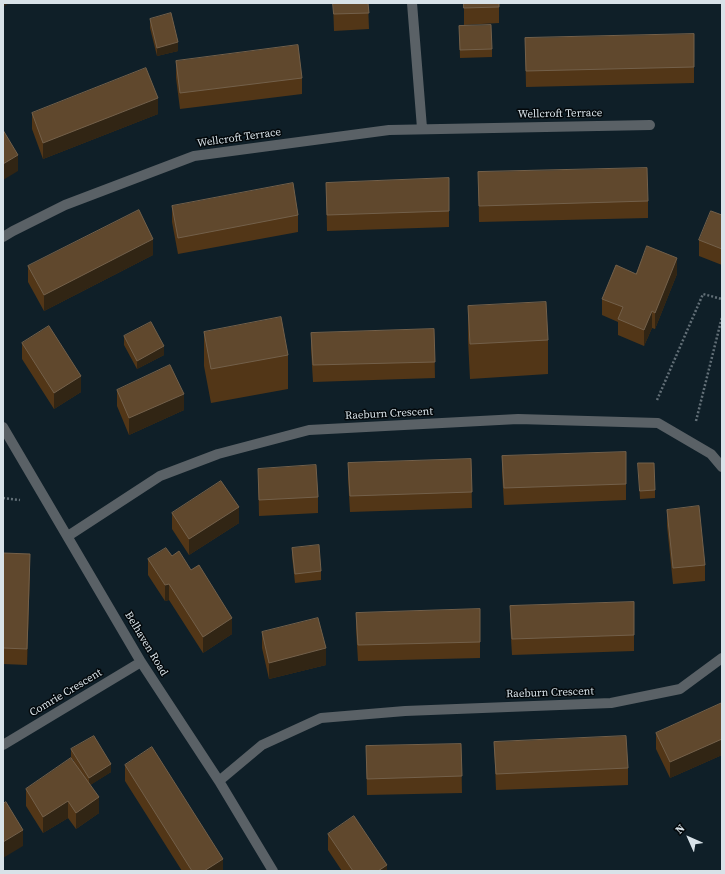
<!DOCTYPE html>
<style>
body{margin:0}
#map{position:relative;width:725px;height:874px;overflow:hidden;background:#0f1f28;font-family:"Source Serif 4",serif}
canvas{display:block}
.frame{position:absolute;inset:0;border:4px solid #d8e2e8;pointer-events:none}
.north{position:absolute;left:669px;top:818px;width:40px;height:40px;-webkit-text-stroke:3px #03080b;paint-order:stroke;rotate:315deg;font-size:11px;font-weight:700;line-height:16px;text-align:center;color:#d8e2e8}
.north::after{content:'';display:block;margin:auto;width:14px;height:18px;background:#d8e2e8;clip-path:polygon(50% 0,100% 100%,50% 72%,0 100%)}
</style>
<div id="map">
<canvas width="725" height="874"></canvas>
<div class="frame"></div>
<div class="north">N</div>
</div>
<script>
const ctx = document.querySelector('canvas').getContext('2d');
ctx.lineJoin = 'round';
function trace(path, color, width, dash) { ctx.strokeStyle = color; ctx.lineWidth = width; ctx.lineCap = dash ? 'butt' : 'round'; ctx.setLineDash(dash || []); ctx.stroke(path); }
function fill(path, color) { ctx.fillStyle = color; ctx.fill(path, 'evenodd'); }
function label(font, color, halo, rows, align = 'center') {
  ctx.font = font + ' "Source Serif 4",serif'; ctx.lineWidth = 3; ctx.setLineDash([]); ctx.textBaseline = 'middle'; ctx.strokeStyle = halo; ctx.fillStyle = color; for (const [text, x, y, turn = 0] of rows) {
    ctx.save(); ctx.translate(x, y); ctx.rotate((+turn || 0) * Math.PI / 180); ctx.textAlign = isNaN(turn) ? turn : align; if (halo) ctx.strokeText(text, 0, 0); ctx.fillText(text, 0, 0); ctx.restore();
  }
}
const path = new Path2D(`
 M 657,400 L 703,294 L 722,299
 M 696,421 L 722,317
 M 3,498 L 20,500`);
const minor = new Path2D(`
 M 412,3 L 422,128
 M 3,237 L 13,231 L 65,205 L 194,156 L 389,130 L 650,125
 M 3,427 L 141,662 L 219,781 L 273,871
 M 68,536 L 160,476 L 218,454 L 309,430 L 518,419 L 658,423 L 711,454 L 722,467
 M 3,745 L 141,662
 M 219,781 L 262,745 L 321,718 L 405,711 L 611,703 L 680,689 L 722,658`);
const wall = new Path2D(`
 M 333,3 L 368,3 L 369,29 L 334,31 Z
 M 464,3 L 499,3 L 499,23 L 464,25 Z
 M 150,19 L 178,51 L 157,56 L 150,28 Z
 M 459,26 L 492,49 L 492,57 L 460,58 Z
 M 525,38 L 694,67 L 694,83 L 526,87 Z
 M 176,61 L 302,78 L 302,94 L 180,109 L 176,78 Z
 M 32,113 L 158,114 L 43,159 L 32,129 Z
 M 478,172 L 648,201 L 648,218 L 479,222 Z
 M 449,178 L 449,227 L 327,231 L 326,183 Z
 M 172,206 L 298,215 L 298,232 L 178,254 L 172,222 Z
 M 722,215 L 722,265 L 699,256 L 699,240 Z
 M 153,255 L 44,311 L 28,282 L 28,266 Z
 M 636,274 L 677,274 L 655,329 L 652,328 L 644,346 L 618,335 L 618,322 L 602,315 L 602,299 Z
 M 468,306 L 548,340 L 548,374 L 470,379 L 468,340 Z
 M 434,329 L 435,378 L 313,382 L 311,349 L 311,333 Z
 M 204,332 L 288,355 L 288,389 L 211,403 L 204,366 Z
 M 124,336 L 164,355 L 137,369 L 124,345 Z
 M 22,343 L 81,392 L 54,409 L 22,359 Z
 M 117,390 L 184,410 L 129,435 L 117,406 Z
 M 626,452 L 626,500 L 504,505 L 502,472 L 502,456 Z
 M 471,459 L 472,508 L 350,512 L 348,479 L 348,463 Z
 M 638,463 L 655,490 L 655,498 L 640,499 Z
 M 258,469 L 318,497 L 318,513 L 259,516 Z
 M 667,510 L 705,565 L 705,581 L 673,584 L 667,526 Z
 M 172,513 L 239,523 L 189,555 L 172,529 Z
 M 292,548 L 321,571 L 321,580 L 295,583 L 292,556 Z
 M 3,553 L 30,570 L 27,665 L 3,664 Z
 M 172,556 L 191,570 L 232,634 L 203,653 L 169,600 L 165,601 L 148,575 L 148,559 Z
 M 634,602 L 634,651 L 512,655 L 510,622 L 510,606 Z
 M 480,609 L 480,658 L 358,661 L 356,629 L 356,613 Z
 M 262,632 L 326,665 L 269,679 L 262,648 Z
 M 722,703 L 722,755 L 670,778 L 656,749 L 656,733 Z
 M 494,742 L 628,768 L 628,785 L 496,790 Z
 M 461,744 L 462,793 L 367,795 L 366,746 Z
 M 71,749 L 111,772 L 90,785 L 99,813 L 76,829 L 68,818 L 43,833 L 26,806 L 26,789 L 74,761 L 71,758 Z
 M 125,765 L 223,871 L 182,871 L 125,781 Z
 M 328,834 L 387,871 L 342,871 L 328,850 Z`);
const shadedWall = new Path2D(`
 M 3,3 L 9,3 L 3,7 Z
 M 178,42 L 178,51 L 157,56 L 157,48 Z
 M 158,98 L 158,114 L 43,159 L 43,143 Z
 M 18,155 L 18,171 L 3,180 L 3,164 Z
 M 153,239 L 153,255 L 44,311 L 44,295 Z
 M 677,258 L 677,274 L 655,329 L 655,313 Z
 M 652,311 L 652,328 L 644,346 L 644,330 Z
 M 164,346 L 164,355 L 137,369 L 137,361 Z
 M 81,376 L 81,392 L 54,409 L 54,393 Z
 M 184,394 L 184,410 L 129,435 L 129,418 Z
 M 239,507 L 239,523 L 189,555 L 189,539 Z
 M 30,554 L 30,570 L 27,665 L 27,649 Z
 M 169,584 L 169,600 L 165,601 L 165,585 Z
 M 232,618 L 232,634 L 203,653 L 203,637 Z
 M 326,648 L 326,665 L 269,679 L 269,663 Z
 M 722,739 L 722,755 L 670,778 L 670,762 Z
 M 111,764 L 111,772 L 89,786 L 89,778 Z
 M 99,797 L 99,813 L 76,829 L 76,813 Z
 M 68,801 L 68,818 L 43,833 L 43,817 Z
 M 23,830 L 23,846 L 3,858 L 3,842 Z
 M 223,859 L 223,871 L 204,871 Z
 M 387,865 L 387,871 L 378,871 Z`);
const building = new Path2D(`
 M 333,3 L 368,3 L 369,13 L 334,14 Z
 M 464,3 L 499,3 L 499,7 L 464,8 Z
 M 171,13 L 178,42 L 157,48 L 150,19 Z
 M 491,25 L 492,49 L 460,50 L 459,26 Z
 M 694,34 L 694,67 L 526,71 L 525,38 Z
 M 298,45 L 302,78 L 180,93 L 176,61 Z
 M 146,68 L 158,98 L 43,143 L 32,113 Z
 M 3,130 L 18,155 L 3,164 Z
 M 647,168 L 648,201 L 479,206 L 478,172 Z
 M 449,178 L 449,211 L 327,215 L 326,183 Z
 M 293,183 L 298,215 L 178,238 L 172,206 Z
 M 139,210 L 153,239 L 44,295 L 28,266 Z
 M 711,211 L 722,215 L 722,249 L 699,240 Z
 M 647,246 L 677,258 L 655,313 L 652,311 L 644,330 L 618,319 L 623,307 L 602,299 L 616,265 L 636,274 Z
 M 546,302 L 548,340 L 470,344 L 468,306 Z
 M 281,317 L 288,355 L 211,369 L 204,332 Z
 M 151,322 L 164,346 L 137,361 L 124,336 Z
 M 49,326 L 81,376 L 54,393 L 22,343 Z
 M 434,329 L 435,362 L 313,365 L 311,333 Z
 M 170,365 L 184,394 L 129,418 L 117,390 Z
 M 626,452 L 626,484 L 504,488 L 502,456 Z
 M 471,459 L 472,492 L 350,496 L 348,463 Z
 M 638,463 L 654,463 L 655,490 L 640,491 Z
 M 316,465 L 318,497 L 259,500 L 258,469 Z
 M 221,481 L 239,507 L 189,539 L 172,513 Z
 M 699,506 L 705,565 L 673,568 L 667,510 Z
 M 319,545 L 321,571 L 295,574 L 292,548 Z
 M 166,548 L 172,556 L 179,551 L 191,570 L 199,565 L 232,618 L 203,637 L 169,584 L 165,585 L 148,559 Z
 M 3,553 L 30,554 L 27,649 L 3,648 Z
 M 634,602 L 634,635 L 512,639 L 510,606 Z
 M 480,609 L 480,642 L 358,645 L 356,613 Z
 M 318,618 L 326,648 L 269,663 L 262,632 Z
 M 722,703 L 722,739 L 670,762 L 656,733 Z
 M 94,736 L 111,764 L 89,778 L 71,749 Z
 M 626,736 L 628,768 L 496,774 L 494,742 Z
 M 461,744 L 462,776 L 367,779 L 366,746 Z
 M 152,747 L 223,859 L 204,871 L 192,871 L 125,765 Z
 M 71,758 L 99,797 L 76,813 L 68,801 L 43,817 L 26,789 Z
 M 6,802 L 23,830 L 3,842 L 3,804 Z
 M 354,816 L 387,865 L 378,871 L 353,871 L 328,834 Z`);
const streetNames = [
 ["Wellcroft Terrace",560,114,-1],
 ["Wellcroft Terrace",239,138,-8],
 ["Raeburn Crescent",389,414,-3],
 ["Belhaven Road",146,644,59],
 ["Comrie Crescent",66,693,-31],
 ["Raeburn Crescent",550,693,-2]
];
trace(path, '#626f77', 2.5, [2, 2]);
trace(minor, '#5a6166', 10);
fill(wall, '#523617');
fill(shadedWall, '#312514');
fill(building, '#60482d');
trace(building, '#73604a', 1);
label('11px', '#d8e2e8', '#03080b', streetNames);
</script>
